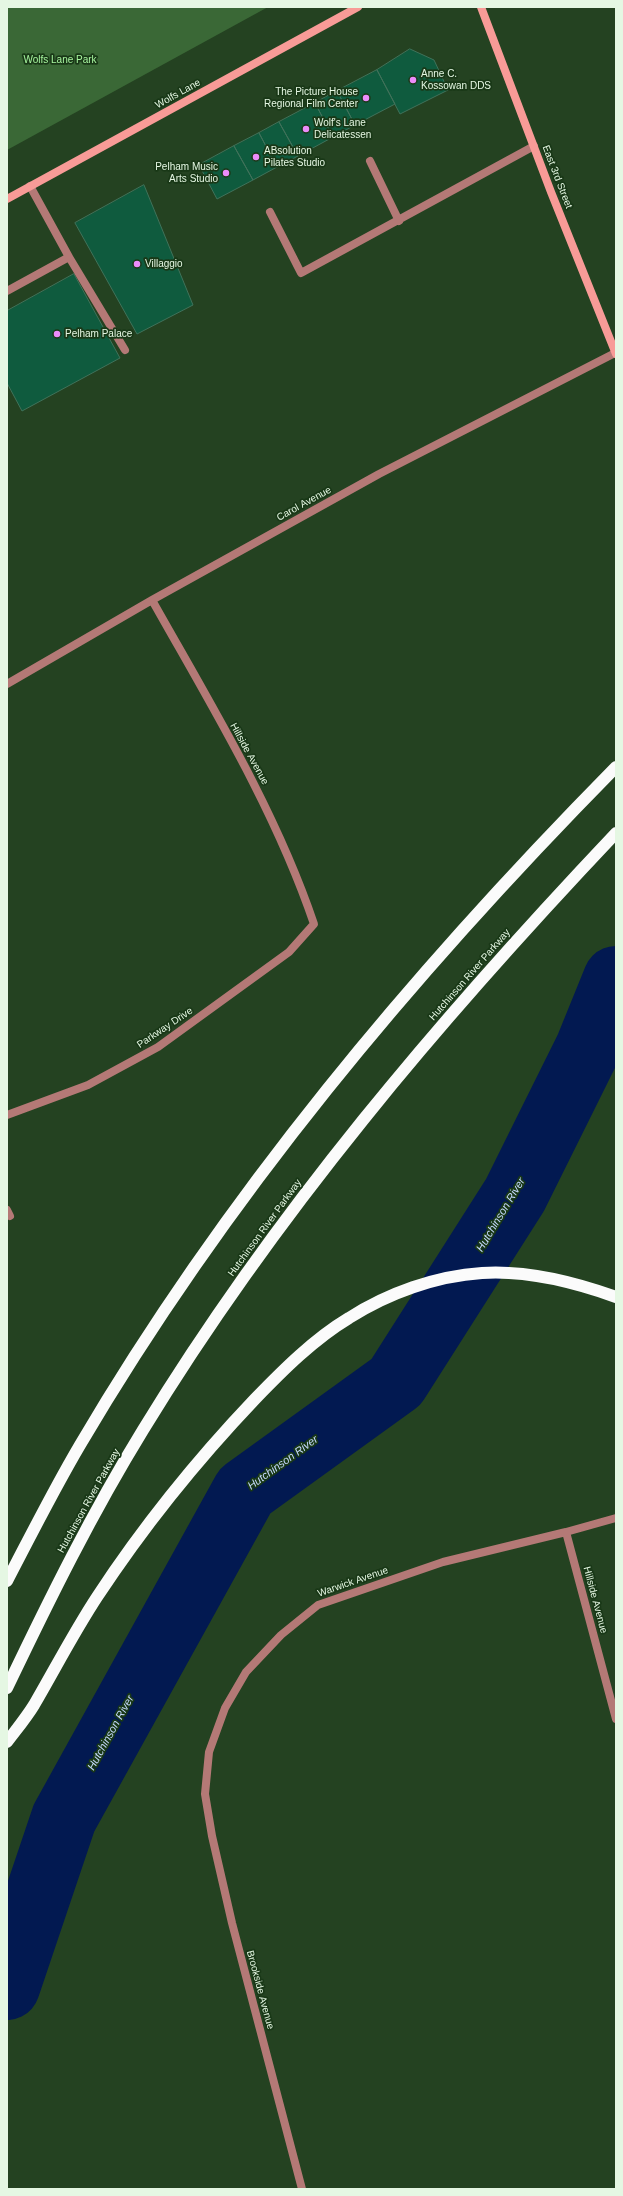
<!DOCTYPE html>
<style>
body{margin:0}
#map{position:relative;width:623px;height:2196px;overflow:hidden;background:#244221;font-family:Helvetica,sans-serif}
canvas{display:block}
.frame{position:absolute;inset:0;border:8px solid #e5f7e3;pointer-events:none}
</style>
<div id="map">
<canvas width="623" height="2196"></canvas>
<div class="frame"></div>
</div>
<script>
const ctx = document.querySelector('canvas').getContext('2d');
ctx.lineJoin = 'round';
function fill(path, color) { ctx.fillStyle = color; ctx.fill(path, 'evenodd'); }
function trace(path, color, width, dash) { ctx.strokeStyle = color; ctx.lineWidth = width; ctx.lineCap = dash ? 'butt' : 'round'; ctx.setLineDash(dash || []); ctx.stroke(path); }
function label(font, color, halo, rows, align = 'center') {
  ctx.font = font + ' Helvetica,sans-serif'; ctx.lineWidth = 3.5; ctx.setLineDash([]); ctx.textBaseline = 'middle'; ctx.strokeStyle = halo; ctx.fillStyle = color; for (const [text, x, y, turn = 0] of rows) {
    ctx.save(); ctx.translate(x, y); ctx.rotate((+turn || 0) * Math.PI / 180); ctx.textAlign = isNaN(turn) ? turn : align; if (halo) ctx.strokeText(text, 0, 0); ctx.fillText(text, 0, 0); ctx.restore();
  }
}
const green = new Path2D(`
 M 7,7 L 268,7 L 7,150 Z`);
const river = new Path2D(`
 M 7,1987 L 64,1818 L 245,1491 L 396,1382 L 515,1195 L 588,1048 L 616,979`);
const building = new Path2D(`
 M 410,49 L 434,60 L 448,90 L 400,114 L 377,70 Z
 M 377,70 L 395,104 L 355,125 L 337,91 Z
 M 337,91 L 355,125 L 333,137 L 315,103 Z
 M 315,103 L 333,137 L 298,156 L 279,122 Z
 M 279,122 L 298,156 L 277,167 L 259,133 Z
 M 259,133 L 277,167 L 253,180 L 234,146 Z
 M 234,146 L 253,180 L 217,199 L 199,165 Z
 M 144,185 L 193,305 L 137,334 L 75,223 Z
 M 74,274 L 120,358 L 22,411 L 7,383 L 7,311 Z`);
const lane = new Path2D(`
 M 370,161 L 399,221
 M 30,186 L 69,257 L 125,350
 M 270,212 L 301,273 L 534,146
 M 7,291 L 69,257`);
const street = new Path2D(`
 M 7,684 L 152,600 L 379,474 L 615,353
 M 7,1115 L 88,1085 L 158,1047 L 289,952 L 314,924 C 275,809 211,705 152,600
 M 7,1210 L 10,1216
 M 566,1532 L 616,1719
 M 302,2189 L 232,1923 L 212,1836 L 205,1794 L 209,1752 L 225,1708 L 246,1672 L 281,1635 L 318,1605 L 443,1562 L 566,1532 L 616,1518`);
const secondary = new Path2D(`
 M 481,7 L 551,192 L 616,354
 M 7,199 L 358,7`);
const highway = new Path2D(`
 M 7,1581 C 31,1535 54,1489 80,1445 C 227,1195 413,973 616,767
 M 7,1688 C 49,1600 92,1513 143,1430 C 276,1212 441,1018 616,833
 M 7,1742 C 16,1730 26,1718 34,1705 C 55,1669 74,1632 97,1597 C 143,1527 197,1460 255,1399 C 283,1370 314,1339 349,1318 C 388,1293 436,1276 482,1273 C 527,1270 574,1282 616,1297`);
const markers = [
 [413,80,4,"#ec8cfa"],
 [366,98,4,"#ec8cfa"],
 [306,129,4,"#ec8cfa"],
 [256,157,4,"#ec8cfa"],
 [226,173,4,"#ec8cfa"],
 [137,264,4,"#ec8cfa"],
 [57,334,4,"#ec8cfa"]
];
const parkNames = [
 ["Wolfs Lane Park",60,60]
];
const poiNames = [
 ["Anne C.",421,74],
 ["Kossowan DDS",421,86],
 ["The Picture House",358,92,"right"],
 ["Regional Film Center",358,104,"right"],
 ["Wolf's Lane",314,123],
 ["Delicatessen",314,135],
 ["ABsolution",264,151],
 ["Pilates Studio",264,163],
 ["Pelham Music",218,167,"right"],
 ["Arts Studio",218,179,"right"],
 ["Villaggio",145,264],
 ["Pelham Palace",65,334]
];
const streetNames = [
 ["Wolfs Lane",178,94,-29],
 ["East 3rd Street",557,177,69],
 ["Carol Avenue",304,504,-29],
 ["Hillside Avenue",249,754,61],
 ["Hutchinson River Parkway",470,975,-49],
 ["Parkway Drive",165,1028,-34],
 ["Hutchinson River Parkway",265,1228,-54],
 ["Hutchinson River Parkway",89,1501,-61],
 ["Warwick Avenue",353,1582,-19],
 ["Hillside Avenue",595,1600,75],
 ["Brookside Avenue",260,1990,75]
];
const waterNames = [
 ["Hutchinson River",501,1215,-59],
 ["Hutchinson River",283,1463,-36],
 ["Hutchinson River",111,1733,-61]
];
fill(green, '#3a6836');
trace(river, '#021951', 66);
fill(building, '#0f5b3e');
trace(building, '#40725a', 1);
trace(lane, '#b47976', 8);
trace(street, '#b47976', 8);
trace(secondary, '#f89b97', 8);
trace(highway, '#fbfbfb', 12);
for (const [x, y, r, color] of markers) { const dot = new Path2D(); dot.arc(x, y, r, 0, 2 * Math.PI); ctx.fillStyle = color; ctx.fill(dot); trace(dot, '#193817', 1.5); }
label('10px', '#a7f49f', '#193817', parkNames);
label('10px', '#e5f7e3', '#193817', poiNames, 'left');
label('10px', '#e5f7e3', '#193817', streetNames);
label('italic 11px', '#c6dafe', '#193817', waterNames);
</script>
